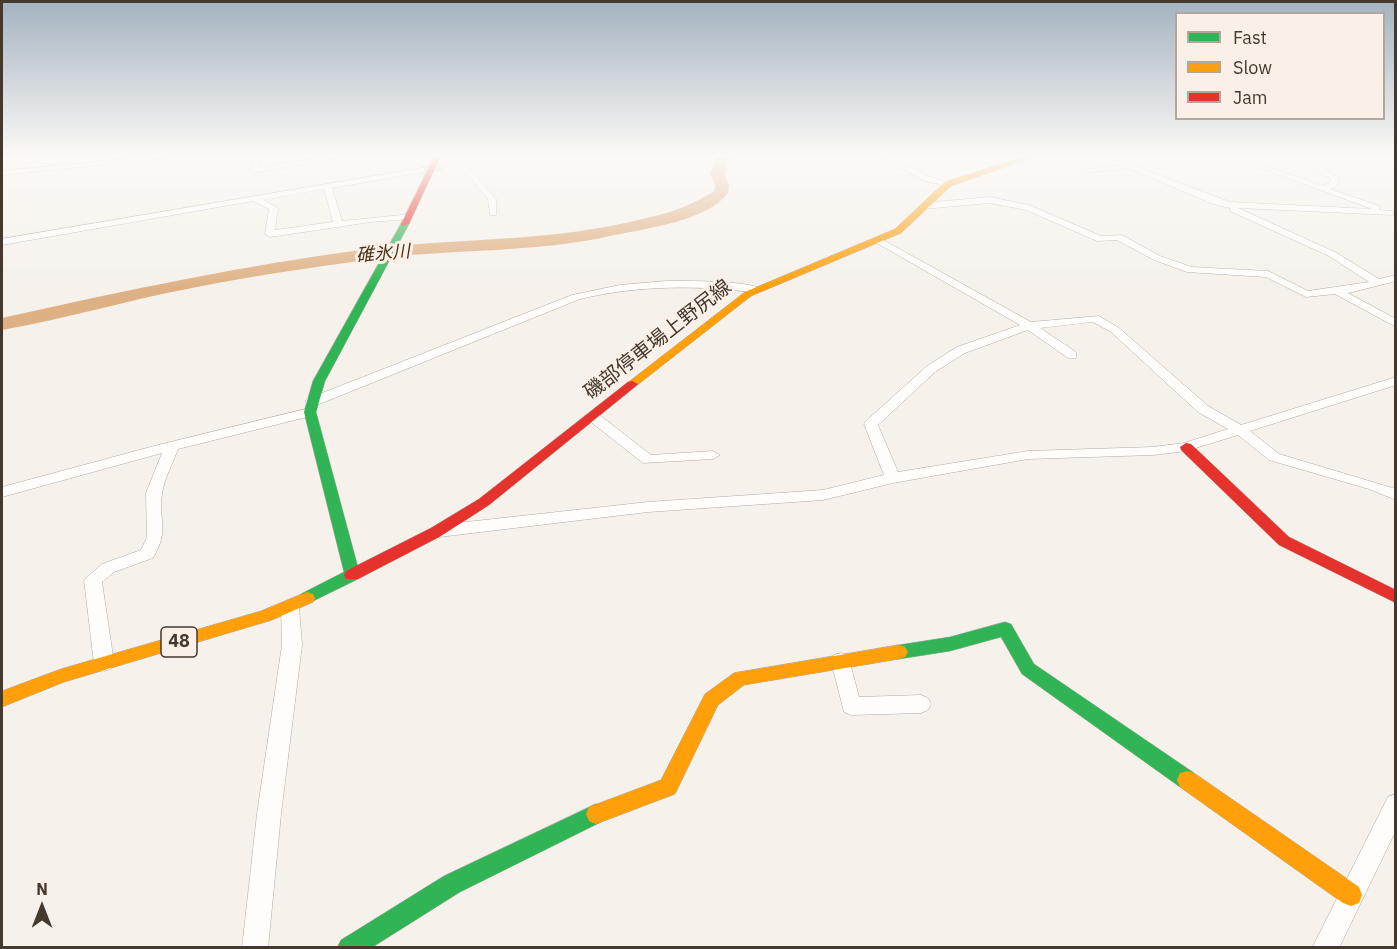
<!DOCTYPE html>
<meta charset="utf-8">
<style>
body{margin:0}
#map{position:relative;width:1397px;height:949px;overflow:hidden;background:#f6f1eb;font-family:"IBM Plex Sans",sans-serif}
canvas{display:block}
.frame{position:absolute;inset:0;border:3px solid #43392f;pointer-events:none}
.legend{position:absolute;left:1175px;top:12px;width:210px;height:108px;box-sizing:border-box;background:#fbf0e7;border:2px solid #b1a79d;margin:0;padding:8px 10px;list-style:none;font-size:18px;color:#43392f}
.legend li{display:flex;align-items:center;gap:12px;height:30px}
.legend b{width:30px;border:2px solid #b1a79d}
.north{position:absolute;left:12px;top:877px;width:60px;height:60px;-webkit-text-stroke:4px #fbf0e7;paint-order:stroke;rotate:0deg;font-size:16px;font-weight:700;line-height:24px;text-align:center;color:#43392f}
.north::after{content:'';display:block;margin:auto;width:21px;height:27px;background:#43392f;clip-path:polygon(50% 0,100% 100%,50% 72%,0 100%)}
</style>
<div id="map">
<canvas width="1397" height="949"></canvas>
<div class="frame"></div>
<ul class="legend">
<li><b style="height:8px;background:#30b455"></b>Fast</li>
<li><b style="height:8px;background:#ff9f0a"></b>Slow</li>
<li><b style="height:8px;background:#e5322d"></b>Jam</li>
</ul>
<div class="north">N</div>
</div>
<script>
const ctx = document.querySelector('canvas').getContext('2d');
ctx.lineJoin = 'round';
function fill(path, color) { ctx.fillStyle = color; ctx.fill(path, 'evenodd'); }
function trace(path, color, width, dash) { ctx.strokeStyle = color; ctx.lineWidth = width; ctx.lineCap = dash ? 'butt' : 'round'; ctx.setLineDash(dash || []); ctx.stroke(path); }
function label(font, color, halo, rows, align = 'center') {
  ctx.font = font + ' "IBM Plex Sans","Noto Sans JP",sans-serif'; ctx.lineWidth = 6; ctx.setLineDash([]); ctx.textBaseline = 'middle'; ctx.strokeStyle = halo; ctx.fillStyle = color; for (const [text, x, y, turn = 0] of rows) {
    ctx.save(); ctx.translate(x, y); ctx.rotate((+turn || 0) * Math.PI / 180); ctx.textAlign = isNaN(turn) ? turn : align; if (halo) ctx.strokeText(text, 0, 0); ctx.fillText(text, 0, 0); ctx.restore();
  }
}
const river = new Path2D(`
 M 718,155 L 732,155 L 724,173 L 729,186 L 728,193 C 707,221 648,228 615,235 C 534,254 450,248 367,260 C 309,268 250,276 192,288 C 128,300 65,319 2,330 L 2,318 C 123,291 244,265 368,249 C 453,238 540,242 625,223 C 660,215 683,211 714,191 L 715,186 L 710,173 Z`);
const streetTunnel = new Path2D(`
 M 421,170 L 445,166`);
const street = new Path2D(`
 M 162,155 L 185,155 L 181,157 L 2,175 L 2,171 Z
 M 255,155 L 263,155 L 259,168 L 332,155 L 338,155 L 340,158 L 254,173 L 250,171 Z
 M 451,155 L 458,155 L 496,199 L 496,215 L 490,215 L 488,199 Z
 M 876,155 L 885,155 L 931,177 L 952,184 L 948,186 L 925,181 Z
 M 1105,155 L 1114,155 L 1140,168 L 1230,202 L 1372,209 L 1225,155 L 1235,155 L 1323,186 L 1331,182 L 1331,179 L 1311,166 L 1307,157 L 1316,155 L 1315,157 L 1317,163 L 1339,178 L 1338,185 L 1330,189 L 1379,206 L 1379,210 L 1393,211 L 1393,215 L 1238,208 L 1335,252 L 1379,279 L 1396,275 L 1396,281 L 1348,293 L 1396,319 L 1396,327 L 1335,294 L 1306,297 L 1266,277 L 1187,272 L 1154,260 L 1117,240 L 1097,241 L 1026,210 L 990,203 L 923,209 L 919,206 L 923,203 L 990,197 L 1029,205 L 1101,236 L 1122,235 L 1160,256 L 1192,267 L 1268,271 L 1308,291 L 1369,282 L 1329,256 L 1230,211 L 1230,208 L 1213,204 L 1128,168 L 1084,173 L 1083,171 L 1087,169 L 1121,165 Z
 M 421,168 L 424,168 L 424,172 L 332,188 L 342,221 L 412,214 L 413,216 L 409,219 L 371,222 L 270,237 L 265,234 L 269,209 L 253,201 L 2,245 L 2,239 ZM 324,189 L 333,222 L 275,230 L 278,208 L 263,200 Z
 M 878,237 L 1031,322 L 1099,316 L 1119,328 L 1208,406 L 1241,425 L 1396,377 L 1396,385 L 1250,431 L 1279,454 L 1396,489 L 1396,500 L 1369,489 L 1269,460 L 1238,435 L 1186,451 L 1153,455 L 1028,459 L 893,483 L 823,500 L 648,512 L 439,537 L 433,535 L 431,531 L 433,527 L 439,525 L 648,502 L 823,490 L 884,475 L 864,424 L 866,421 L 927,366 L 957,347 L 1020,325 L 875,242 L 873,240 ZM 1093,322 L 1111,332 L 1198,412 L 1228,429 L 1184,443 L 1153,447 L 1028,451 L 898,472 L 878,425 L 935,372 L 965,353 L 1028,330 L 1068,358 L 1076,358 L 1076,352 L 1040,328 Z
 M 666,281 C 686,281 750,280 763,290 L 758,293 C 698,285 639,285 580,299 L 317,405 L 312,406 L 305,402 L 307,399 L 572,295 L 620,285 Z
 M 310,408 L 317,412 L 315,415 L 178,449 C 173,463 164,479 162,494 C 158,522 170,529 153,558 L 114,572 L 102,582 L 114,663 L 111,669 L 104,671 L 97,669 L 94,663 L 84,580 L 102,564 L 141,550 L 147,537 L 146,493 L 162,453 L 2,497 L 2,487 L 158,445 Z
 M 592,412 L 597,413 L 651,455 L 713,451 L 720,455 L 713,459 L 643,463 L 587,419 L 585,416 Z
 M 290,600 L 296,602 L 299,607 L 302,645 L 281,814 L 268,948 L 242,948 L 257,814 L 282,645 L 281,607 L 284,602 Z
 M 841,653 L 848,655 L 859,697 L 921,695 L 928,698 L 931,704 L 928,710 L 921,713 L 851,715 L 844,712 L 831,661 L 834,655 Z
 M 1396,794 L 1396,830 L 1339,948 L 1312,948 L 1388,797 Z`);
const fast = new Path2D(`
 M 402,222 L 409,224 L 325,381 L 316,412 L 360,575 L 358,579 L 307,604 L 301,602 L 299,598 L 301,594 L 344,572 L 304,412 L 313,381 Z
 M 1005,622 L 1011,624 L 1034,664 L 1194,773 L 1197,780 L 1194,787 L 1187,789 L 1180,787 L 1022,674 L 1001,637 L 950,651 L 899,659 L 893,657 L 890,652 L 893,647 L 899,645 L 950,637 Z
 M 596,804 L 603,807 L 606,814 L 603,821 L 460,892 L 371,948 L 337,948 L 341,940 L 444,876 Z`);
const slow = new Path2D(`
 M 1030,155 L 1039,155 L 951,186 L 901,233 L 751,296 L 636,386 L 632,387 L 626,384 L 745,292 L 895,229 L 945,182 Z
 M 307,592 L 313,594 L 315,598 L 313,602 L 272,620 L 64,682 L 2,707 L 2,691 L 61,669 L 261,611 Z
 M 899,645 L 905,647 L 908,652 L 905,657 L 899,659 L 744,685 L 718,705 L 675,794 L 596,824 L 589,821 L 586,814 L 589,807 L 661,780 L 705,694 L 734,673 Z
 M 1187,771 L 1194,773 L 1359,887 L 1362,895 L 1359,903 L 1351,906 L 1343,903 L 1180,787 L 1177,780 L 1180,773 Z`);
const jam = new Path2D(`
 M 435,155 L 441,155 L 409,224 L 402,226 L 401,224 Z
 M 632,381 L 638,384 L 636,386 L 489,505 L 441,536 L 358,579 L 346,579 L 344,575 L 346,571 L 431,528 L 479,499 L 628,382 Z
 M 1186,443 L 1191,444 L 1289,537 L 1396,590 L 1396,603 L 1279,545 L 1181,450 L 1180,447 Z`);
const farWaternames = [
 ["碓氷川",383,254,-5]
];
const shields = [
 [179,642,36]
];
const shieldNames = [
 ["48",179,642]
];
const streetNames = [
 ["磯部停車場上野尻線",658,340,-38]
];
fill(river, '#deb185');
trace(streetTunnel, '#d2ccc5', 8, [8, 4.5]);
trace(street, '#b1aaa3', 1);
trace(fast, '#b1aaa3', 1);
trace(slow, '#b1aaa3', 1);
trace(jam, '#b1aaa3', 1);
fill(street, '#fefdfc');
fill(fast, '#30b455');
fill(slow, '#ff9f0a');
fill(jam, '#e5322d');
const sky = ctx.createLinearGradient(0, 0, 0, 288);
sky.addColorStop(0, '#a4b3c0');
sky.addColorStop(0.54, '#fbf9f6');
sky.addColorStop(1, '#fbf9f600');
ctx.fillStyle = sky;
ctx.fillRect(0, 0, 1397, 288);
label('italic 18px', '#4c3218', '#fbf0e7', farWaternames);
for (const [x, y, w] of shields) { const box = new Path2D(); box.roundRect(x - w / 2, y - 15, w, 30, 4.5); ctx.fillStyle = '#fbf0e7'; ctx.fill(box); trace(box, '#43392f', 1.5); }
label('bold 18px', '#43392f', null, shieldNames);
label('20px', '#43392f', '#fbf0e7', streetNames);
</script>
